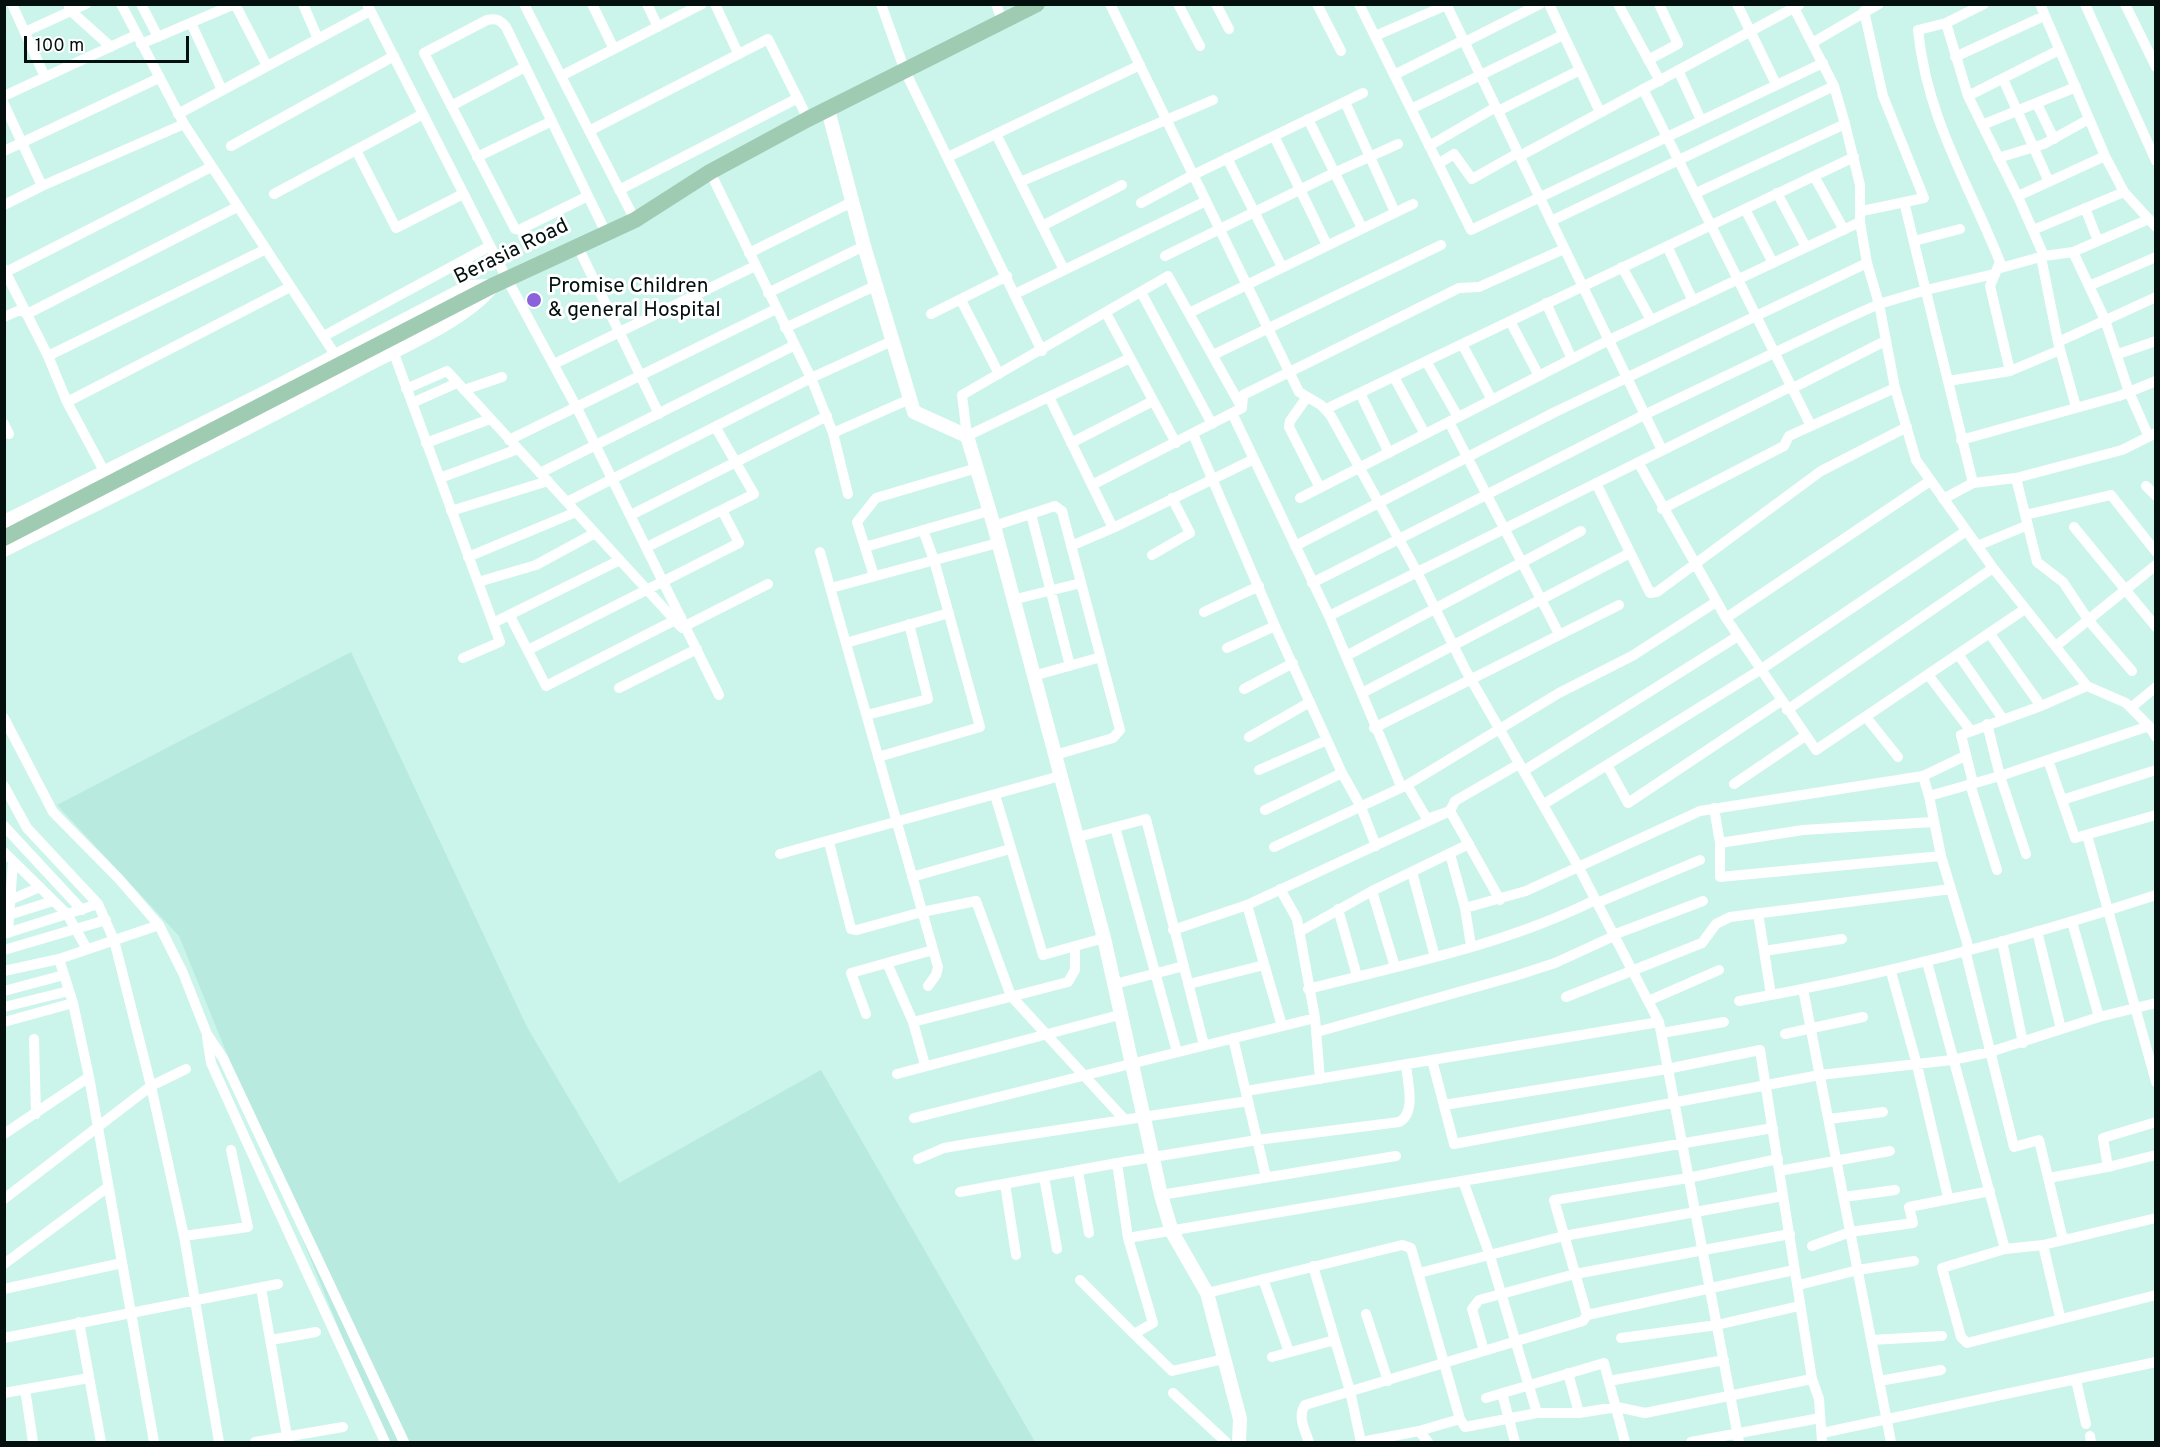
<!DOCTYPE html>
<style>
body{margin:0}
#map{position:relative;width:2160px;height:1447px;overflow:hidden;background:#cbf4eb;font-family:Overpass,sans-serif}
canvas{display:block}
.frame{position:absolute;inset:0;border:6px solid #03100d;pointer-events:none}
.scale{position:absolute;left:24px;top:36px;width:165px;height:27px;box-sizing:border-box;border:3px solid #03100d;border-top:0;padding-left:8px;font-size:18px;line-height:21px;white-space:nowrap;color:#03100d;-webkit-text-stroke:4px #fff;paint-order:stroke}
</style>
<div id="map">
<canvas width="2160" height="1447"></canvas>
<div class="frame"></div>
<div class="scale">100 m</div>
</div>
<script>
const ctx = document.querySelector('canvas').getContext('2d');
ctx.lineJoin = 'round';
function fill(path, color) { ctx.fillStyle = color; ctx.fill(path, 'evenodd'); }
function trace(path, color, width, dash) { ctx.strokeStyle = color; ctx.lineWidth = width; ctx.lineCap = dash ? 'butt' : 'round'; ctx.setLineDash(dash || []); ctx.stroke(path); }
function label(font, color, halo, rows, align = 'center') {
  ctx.font = font + ' Overpass,sans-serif'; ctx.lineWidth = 6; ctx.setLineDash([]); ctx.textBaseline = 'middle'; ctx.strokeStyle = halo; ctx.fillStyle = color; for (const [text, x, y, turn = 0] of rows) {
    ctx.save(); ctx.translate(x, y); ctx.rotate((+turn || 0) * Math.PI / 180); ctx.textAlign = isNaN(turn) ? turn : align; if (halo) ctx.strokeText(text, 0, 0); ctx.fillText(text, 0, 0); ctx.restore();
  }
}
const built = new Path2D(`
 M 351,652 L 527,1027 L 619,1183 L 821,1070 L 1035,1442 L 385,1442 L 179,936 L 57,805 Z`);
const minor = new Path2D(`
 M 12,4 L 45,77
 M 68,4 L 72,12 L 111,47
 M 121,4 L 184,124 L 336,356
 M 141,4 L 158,37
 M 235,4 L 267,66
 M 303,4 L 318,39
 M 367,4 L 507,279 L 577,408 L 719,695
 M 524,4 L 635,220
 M 592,4 L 614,49
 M 647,4 L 658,27
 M 715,4 L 738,53
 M 881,4 L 905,71 L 1042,351
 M 996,4 L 1003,23
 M 1110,4 L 1299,392 L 1321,405 L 1331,416 L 1417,572 L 1465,669 L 1578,866 L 1659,1022 L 1739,1442
 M 1178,4 L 1200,46
 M 1216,4 L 1229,29
 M 1317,4 L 1341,51
 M 1359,4 L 1471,230 L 1823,63
 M 1446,4 L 1662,450
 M 1549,4 L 1600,112
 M 1618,4 L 1660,81
 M 1737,4 L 1776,84
 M 1792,4 L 1834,86 L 1845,124 L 1860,185 L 1860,222 L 1867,263 L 1879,304 L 1895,388 L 1916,460 L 1993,568 L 2087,686 L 2126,703 L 2149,726 L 2156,737
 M 1984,4 L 1946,23 L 1918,30 C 1927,119 1968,182 2000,262 L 1990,286 L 2010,371
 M 2040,4 L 2105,156 L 2124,192 L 2156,227
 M 2085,4 L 2156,161
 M 2125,4 L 2156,67
 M 191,23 L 222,90
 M 1946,23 L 1968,96 L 2019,199 L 2044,256
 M 25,32 L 86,4
 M 1375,36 L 1449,4
 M 1465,42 L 1540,4
 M 1812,43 L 1879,4
 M 141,44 L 235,4
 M 1955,57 L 2044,16
 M 1648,60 L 1678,44 L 1659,4
 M 1678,70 L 1701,120
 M 1394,75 L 1464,40
 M 561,76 L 702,4
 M 2003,79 L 2049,182
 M 1643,89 L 1811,426
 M 4,96 L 136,35
 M 1968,96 L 2059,50
 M 1345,102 L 1395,212
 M 4,104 L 42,186
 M 2037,104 L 2054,139
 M 451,106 L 525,67
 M 1411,109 L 1563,35
 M 1498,111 L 1580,70
 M 178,114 L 370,11
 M 1308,119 L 1362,228
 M 1982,125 L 2076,87
 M 589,131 L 768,39 L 808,119
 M 996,134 L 1063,268
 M 1274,136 L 1327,245
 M 231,146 L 394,56
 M 1429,146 L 1496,107
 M 356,150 L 396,228 L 463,194
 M 4,151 L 159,78
 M 1520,156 L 1799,5
 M 477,157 L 552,121
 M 948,157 L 1140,65
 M 1227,158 L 1282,267
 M 1998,158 L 2044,144 L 2089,119
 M 1438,164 L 1454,154 L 1472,179 L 1518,153
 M 710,172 L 811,378 L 833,433 L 848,494
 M 1814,176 L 1844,230
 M 1020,182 L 1213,100
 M 619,190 L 798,98
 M 1696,193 L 1845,124
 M 1777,193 L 1806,247
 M 274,194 L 423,114
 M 588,196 L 519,230 L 515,229 L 424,53 L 487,20 C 497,18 500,20 506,27 L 606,233
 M 2018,196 L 2105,156
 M 1904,202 L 1973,483
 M 1141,203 L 1193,175 L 1363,93
 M 4,205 L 42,186 L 184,124
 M 2085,208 L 2098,241
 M 1745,209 L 1773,263
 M 1862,211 L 1924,198 L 1883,96 L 1864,11
 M 1551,221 L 1834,86
 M 1042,226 L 1122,185
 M 2033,230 L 2124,192
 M 1914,241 L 1960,229
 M 577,245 L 659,414
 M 1667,246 L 1693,301
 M 2073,252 L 2105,320 L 2129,392 L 2148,435
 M 749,253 L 852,202
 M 1165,256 L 1336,172 L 1398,144
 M 2041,257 L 2058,342 L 2076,407
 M 1622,267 L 1651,320
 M 4,269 L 48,356 L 67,402 L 104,471
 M 1997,269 L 2044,256 L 2073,252 L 2149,219
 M 6,272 L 211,167
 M 2089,286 L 2156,257
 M 1141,292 L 1212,424
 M 768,293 L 864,246
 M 1015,294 L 1206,201
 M 961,300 L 999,374
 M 1546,303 L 1572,359
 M 1106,313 L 1176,443
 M 1189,313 L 1413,204
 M 931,314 L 1007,276
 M 4,317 L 20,310 L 27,314 L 237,207
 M 1510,321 L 1539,376
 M 785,328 L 877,285
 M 324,336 L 490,246
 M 2058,342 L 2156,297
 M 1462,344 L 1492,400
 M 393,351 L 500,642 L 463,658
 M 2118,354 L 2156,341
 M 1213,355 L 1441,245
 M 48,356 L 264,250
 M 1130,358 L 967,436 L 962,395 L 1168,276 L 1242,408
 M 1426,361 L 1458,417
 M 554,364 L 755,266
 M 1394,377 L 1425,434
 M 1948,381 L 2010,371 L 2060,350
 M 406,389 L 447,371 L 682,628
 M 1791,389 L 1885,341
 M 464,390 L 502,377
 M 1360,393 L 1389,453
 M 1307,397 L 1290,421 L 1289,427 L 1320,488
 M 1050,399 L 1113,528
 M 67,402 L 290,287
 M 412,403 L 457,383
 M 1326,409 L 1854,157
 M 1232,413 L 1329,616 L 1401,786
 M 1449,422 L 1559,634
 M 4,424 L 9,434
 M 833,433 L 910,399
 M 1193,434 L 1275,626 L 1342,773 L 1361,807 L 1376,846
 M 509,440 L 776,309
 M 1961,440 L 2119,396 L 2156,381
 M 426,443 L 490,419
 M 1071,443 L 1153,401
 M 1638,462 L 1726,618 L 1816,750 L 2025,609
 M 540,473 L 793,346
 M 440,478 L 518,449
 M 2016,478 L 2037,562 L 2063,582 L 2089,621 L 2132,671
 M 1596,483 L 1650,593 L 1657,592 L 1821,471 L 1907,427
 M 1092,485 L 1242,408 L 1243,395 L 1459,288 L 1479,287 L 1564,249
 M 2146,486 L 2156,496
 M 1300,498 L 1609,340 L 1860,222
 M 1943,499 L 1973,483 L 2016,478 L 2122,450 L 2156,433
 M 567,502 L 811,378 L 892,341
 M 1662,509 L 1784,446 L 1789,436 L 1895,388
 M 451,511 L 548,481
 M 1031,514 L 1070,666
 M 631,515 L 827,416
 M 2025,515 L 2111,495 L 2156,552
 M 994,526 L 1055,506 L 1062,511 L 1120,730 L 1113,738 L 1055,755
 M 2074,527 L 2156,627
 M 1071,546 L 1113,528 L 1254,459
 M 1295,546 L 1555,412 L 1867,263
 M 1977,546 L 2028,525
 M 647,547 L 754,494 L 716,428
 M 865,547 L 989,511
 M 820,552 L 938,967 L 936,975 L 928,986
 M 1152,555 L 1190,533 L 1172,498
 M 468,557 L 576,512
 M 874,576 L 857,522 L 876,498 L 977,468
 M 478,582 L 536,565 L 595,533
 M 1312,583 L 1644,415 L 1839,322 L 1879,304 L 1926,290 L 1994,274
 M 831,588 L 998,543
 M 1012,600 L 1081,583
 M 1204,612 L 1259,586
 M 510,616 L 546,686 L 681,617
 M 1329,616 L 1790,387
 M 1726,618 L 1930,481
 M 493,623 L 620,560
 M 685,626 L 768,584
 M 1990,634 L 2041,706
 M 846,643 L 949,613
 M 2056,646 L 2156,565
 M 1227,648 L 1275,626
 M 528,650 L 739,543 L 722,510
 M 1958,654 L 2003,719
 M 1346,656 L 1581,531
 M 1033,676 L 1101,657
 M 1929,676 L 1971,731
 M 619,688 L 697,649
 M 1244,689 L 1293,663
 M 1362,693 L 1630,553
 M 2132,707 L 2156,687
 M 1787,710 L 1993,568
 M 867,715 L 928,699 L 909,624
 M 1866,717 L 1898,757
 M 4,718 L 53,812 L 119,879 L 159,925 L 183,973 L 207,1034 L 223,1058 L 404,1442
 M 1987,724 L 2000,776 L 2026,854
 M 1374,728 L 1619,605
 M 1249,737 L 1310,702
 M 878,757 L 980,727 L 934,560 L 923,530
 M 2048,760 L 2075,838 L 2156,815
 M 1607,765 L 1628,803 L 1781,701
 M 1259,770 L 1327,740
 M 1525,770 L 1738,636
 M 1923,776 L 1965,756
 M 1973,783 L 1961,735 L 2041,706 L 2087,686
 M 1734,784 L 1805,736
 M 1970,784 L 1997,870
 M 1407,785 L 1427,819 L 1450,811 L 1500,900
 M 4,786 L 27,828 L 98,904 L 114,940 L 151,1086 L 184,1236 L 219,1442
 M 995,795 L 1043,955 L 1104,938
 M 1929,796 L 1941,856 L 1969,949
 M 2062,800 L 2156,770
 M 1544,804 L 1760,670 L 1966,531
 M 1714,808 L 1720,843 L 1803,830 L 1933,822
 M 1265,810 L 1342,773
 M 4,826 L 82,910
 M 1115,827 L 1177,1052
 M 2087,835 L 2156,1082
 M 1078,837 L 1146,819 L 1204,1045
 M 829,842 L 851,929 L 857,930 L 922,912 L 976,901 L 1011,996 L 1124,1119
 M 1720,843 L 1720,877 L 1941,856
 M 1274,847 L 1407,785 L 1559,693 L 1632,656 L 1716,602
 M 4,852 L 67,914 L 87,949
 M 780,854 L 1060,776
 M 1450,854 L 1465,908 L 1471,946
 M 1412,872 L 1435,957
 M 912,877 L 1010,849
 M 1280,889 L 1297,919 L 1315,1018 L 1320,1079
 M 1372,891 L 1395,967
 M 10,900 L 40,887
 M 1597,903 L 1700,860
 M 1247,905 L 1282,1026
 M 1465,908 L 1526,891 L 1700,811 L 1923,776 L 1929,796 L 2000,776 L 2149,726
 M 1338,909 L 1357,976
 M 1758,913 L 1771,995
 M 9,915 L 53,901
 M 2072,922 L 2099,1017
 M 1173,930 L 1247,905 L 1450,811 L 1455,801 L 1519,764
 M 2037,931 L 2061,1029
 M 1299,932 L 1372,891 L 1469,844
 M 8,933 L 13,861
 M 4,934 L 98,904
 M 1613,935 L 1703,901
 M 2002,941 L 2023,1043
 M 4,950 L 106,920
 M 1965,950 L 2014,1147 L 2039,1140 L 2063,1240
 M 1764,951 L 1842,939
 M 59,959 L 73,1003 L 89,1077 L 154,1442
 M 1927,962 L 2005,1249
 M 887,963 L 913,1022 L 925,1065
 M 4,971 L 59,959 L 159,925
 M 1891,972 L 1917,1065 L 1948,1197
 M 1115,984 L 1184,966
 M 1189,984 L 1264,965
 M 1308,989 C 1405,964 1505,945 1595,900
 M 1803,989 L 1891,1442
 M 4,991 L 64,975
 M 1566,997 L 1702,943 L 1716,924 L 1730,917 L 1951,889
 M 1648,1001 L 1719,970
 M 1739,1001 C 1880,976 2019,940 2156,895
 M 4,1007 L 69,991
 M 866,1014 L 851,973 L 933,950
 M 4,1022 L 73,1003
 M 913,1022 L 1068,982 L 1075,970 L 1075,946
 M 1317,1032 L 1515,976 L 1555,963 L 1614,936
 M 1662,1033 L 1724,1022
 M 1785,1034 L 1863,1017
 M 207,1037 L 211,1063 C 268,1190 328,1316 385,1442
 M 1233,1038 L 1266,1177
 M 34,1039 L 36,1114
 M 1432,1060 L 1454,1144 L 1820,1075 L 1952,1060 L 1990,1052 L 2099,1017 L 2156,1003
 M 1406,1064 C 1407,1081 1417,1113 1399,1122 L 1257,1140 L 1117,1163 L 1128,1238 L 1773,1128
 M 897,1074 L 1123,1014
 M 1246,1091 L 1659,1022
 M 1444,1105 L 1667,1069 L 1760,1050 L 1812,1379 L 1819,1399 L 1822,1442
 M 914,1118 L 1315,1018
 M 1829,1119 L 1883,1112
 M 4,1134 L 89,1077
 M 918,1159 L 944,1148 L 973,1143 L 1248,1101
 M 2108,1167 L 2103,1138 L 2156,1122
 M 1078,1171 L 1089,1233
 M 1779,1171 L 1890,1151
 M 1044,1177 L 1057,1249
 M 2049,1178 L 2112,1166 L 2156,1155
 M 1463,1181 L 1489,1253 L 1537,1413
 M 1005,1184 L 1016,1255
 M 960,1192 L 1117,1163
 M 1161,1195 L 1396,1156
 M 1844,1197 L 1895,1190
 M 4,1199 L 151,1086 L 186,1069
 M 2156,1218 L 2043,1245 L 2005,1249 L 1942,1268 L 1961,1337 L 1967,1343 L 2156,1295
 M 184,1236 L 248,1227 L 231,1150
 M 1128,1238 L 1153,1323 L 1134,1334 L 1172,1371 L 1224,1359
 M 2043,1245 L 2060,1317
 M 1812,1246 L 1850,1232 L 1913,1223 L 1909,1207 L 1990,1191
 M 4,1264 L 108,1187
 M 1313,1266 L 1350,1391 L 1361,1442
 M 1419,1273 L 1564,1236 L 1783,1196
 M 1263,1279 L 1289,1352
 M 1080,1280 L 1134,1334
 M 1799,1285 L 1858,1270 L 1914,1261
 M 261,1288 L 287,1436
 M 4,1289 L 122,1263
 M 1207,1293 L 1402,1245 L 1411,1248 L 1460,1419 L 1465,1427 L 1537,1413 L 1579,1413 L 1617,1407 L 1645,1413 L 1812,1379
 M 1366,1314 L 1388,1381
 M 1587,1315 L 1794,1270
 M 79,1322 L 101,1442
 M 4,1338 L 278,1284
 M 1621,1338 L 1717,1325 L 1799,1306
 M 271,1340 L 316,1332
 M 1871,1340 L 1942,1336
 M 1484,1351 L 1472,1309 L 1479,1300 L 1575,1274 L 1790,1234
 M 1272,1357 L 1335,1340
 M 1568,1373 L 1579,1413
 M 2076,1380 L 2086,1424
 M 1609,1381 L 1724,1360
 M 1879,1381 L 1941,1370
 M 25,1389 L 33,1442
 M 4,1393 L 89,1378
 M 1173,1393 L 1226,1442
 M 1502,1393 L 1515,1442
 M 1486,1398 L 1604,1363 L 1625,1442
 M 1419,1431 L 1428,1442
 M 1822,1433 L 2156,1362
 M 2090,1436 L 2091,1442
 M 255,1442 L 343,1427
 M 1309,1442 C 1305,1430 1297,1417 1305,1405 L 1583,1321 L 1587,1315 L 1554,1200 L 1688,1178 L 1778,1159
 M 1361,1442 L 1419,1431 L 1460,1419
 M 1691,1442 L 1820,1418`);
const tertiary = new Path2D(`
 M 828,110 L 864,246 L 914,412 L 967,436 L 994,526 L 1104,938 L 1161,1195 L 1172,1232 L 1207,1293 L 1240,1419 L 1239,1442
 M 4,522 L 268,391 L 468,287 L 489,286
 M 4,550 C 124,490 245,431 363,367 C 401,347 463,321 490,289`);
const primary = new Path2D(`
 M 4,538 L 492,286 L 635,220 L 710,172 L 808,119 L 1037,4`);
const markers = [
 [534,300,8,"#8962dc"]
];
const streetNames = [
 ["Berasia Road",512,253,-26]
];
const poiNames = [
 ["Promise Children",548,288],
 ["& general Hospital",548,312]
];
fill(built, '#b8eae0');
trace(minor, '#fff', 10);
trace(tertiary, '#fff', 14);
trace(primary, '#a0cbb3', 16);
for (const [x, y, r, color] of markers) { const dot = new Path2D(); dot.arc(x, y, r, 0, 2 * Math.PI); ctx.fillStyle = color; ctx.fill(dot); trace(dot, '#fff', 2); }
label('21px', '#03100d', '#fff', streetNames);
label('21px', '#03100d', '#fff', poiNames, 'left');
</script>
